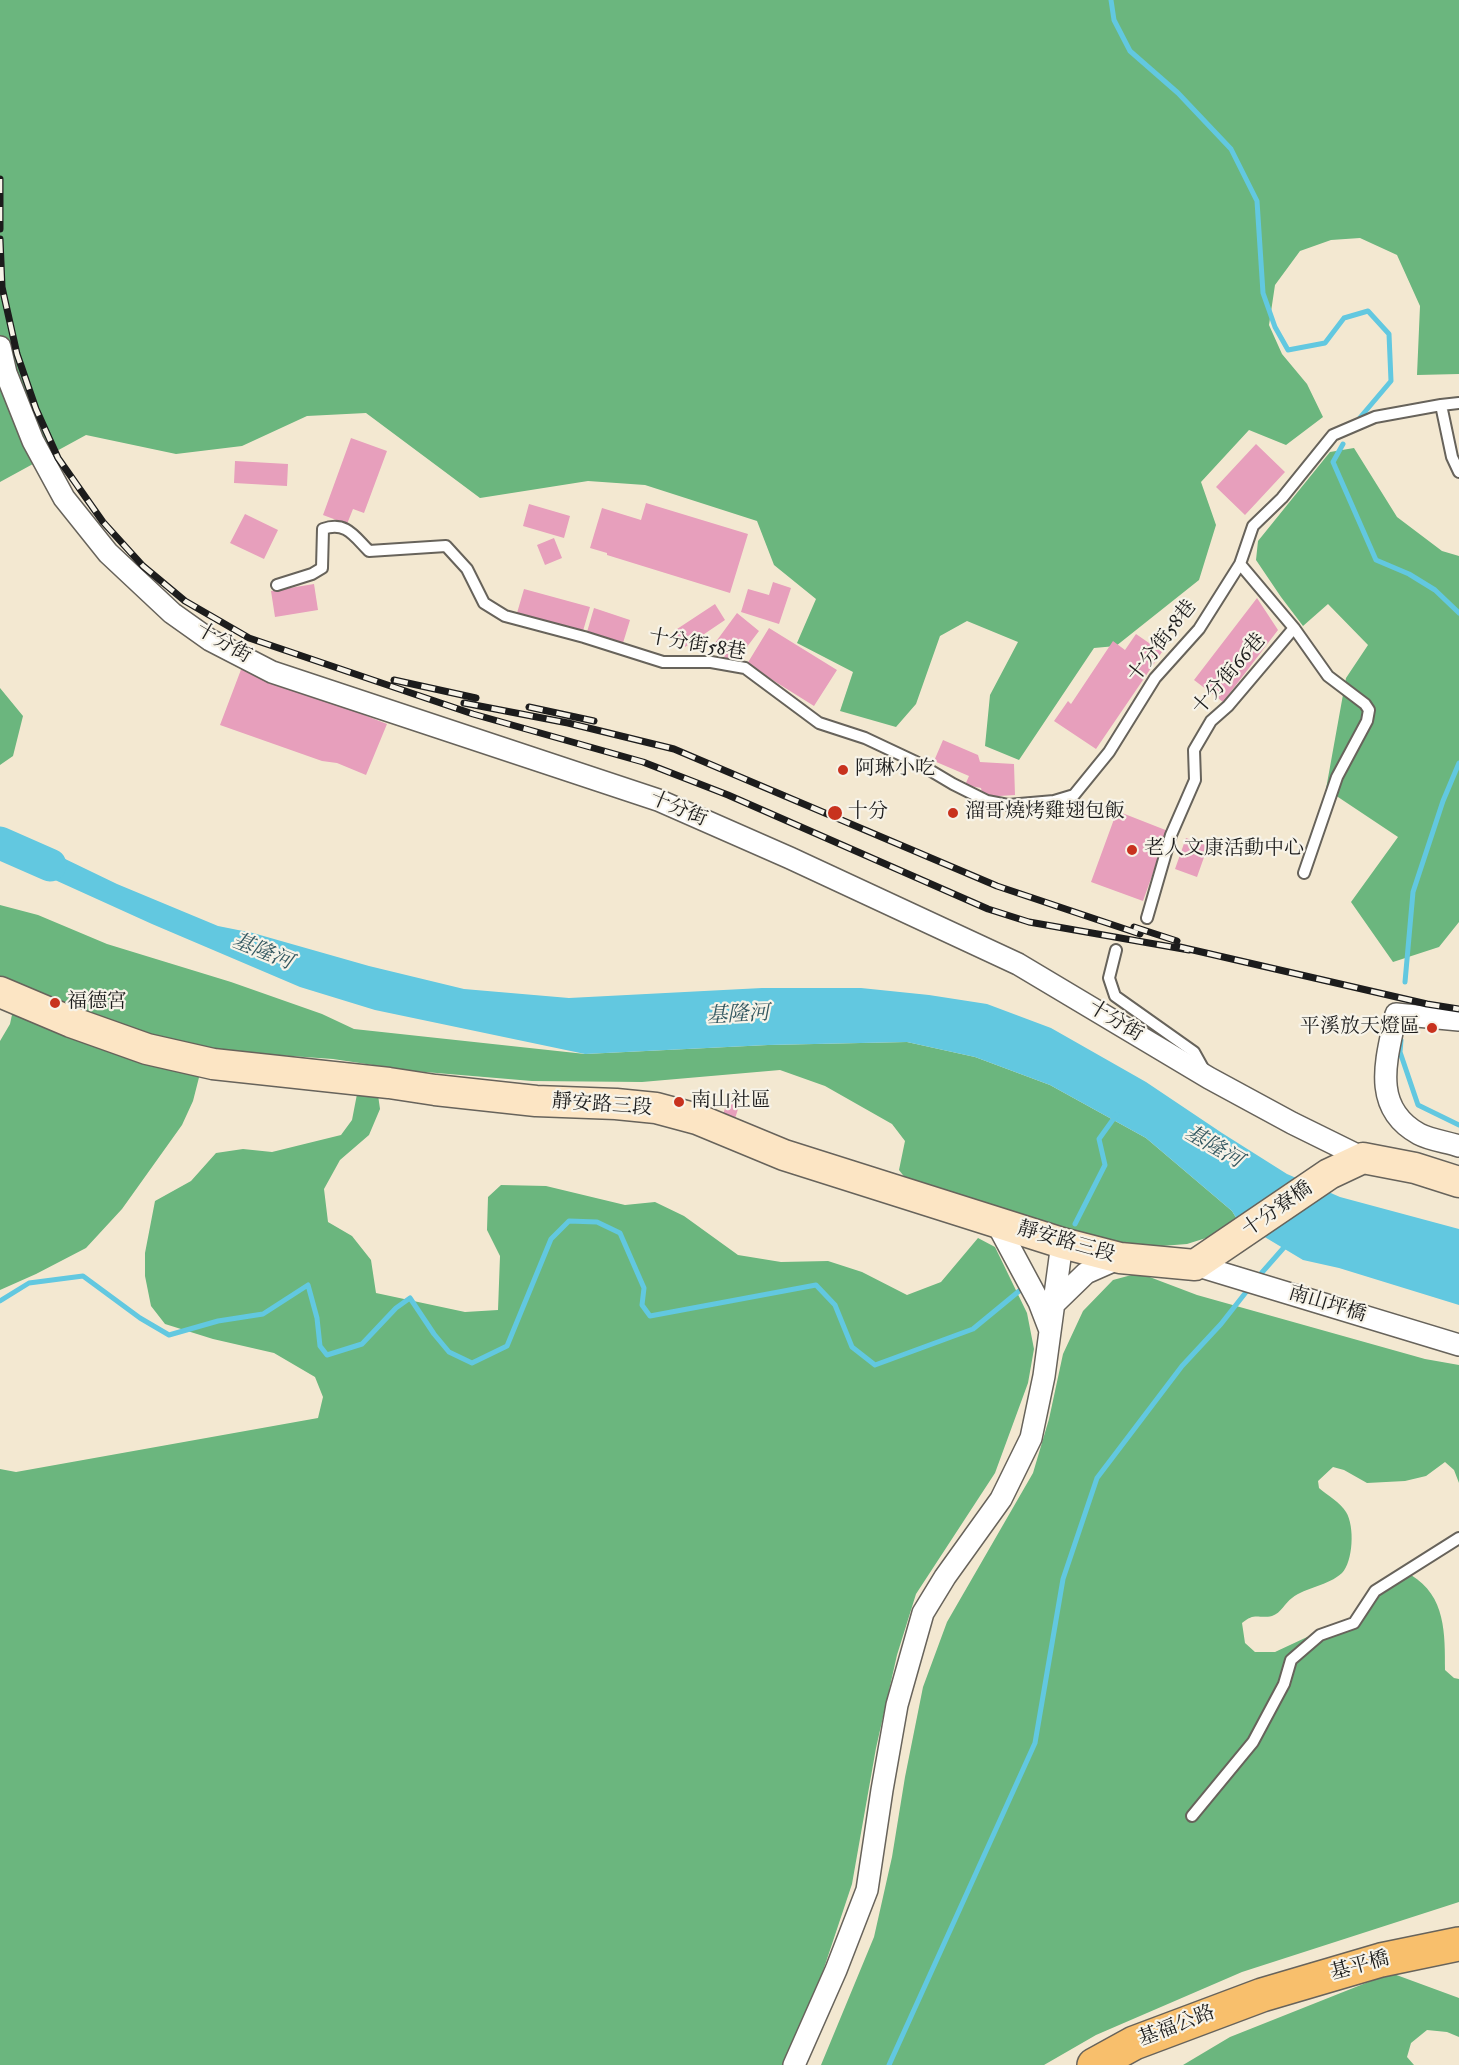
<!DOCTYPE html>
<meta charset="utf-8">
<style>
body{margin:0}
canvas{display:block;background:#f3e8d1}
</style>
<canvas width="1459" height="2065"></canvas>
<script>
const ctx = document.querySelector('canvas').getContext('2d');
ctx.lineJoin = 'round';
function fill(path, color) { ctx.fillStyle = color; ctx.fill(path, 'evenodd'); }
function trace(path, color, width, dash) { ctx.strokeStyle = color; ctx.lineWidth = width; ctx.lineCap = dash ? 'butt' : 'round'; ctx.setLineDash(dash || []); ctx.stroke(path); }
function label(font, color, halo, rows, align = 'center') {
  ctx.font = font + ' "IM FELL Double Pica","Noto Serif TC",serif'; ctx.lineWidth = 4.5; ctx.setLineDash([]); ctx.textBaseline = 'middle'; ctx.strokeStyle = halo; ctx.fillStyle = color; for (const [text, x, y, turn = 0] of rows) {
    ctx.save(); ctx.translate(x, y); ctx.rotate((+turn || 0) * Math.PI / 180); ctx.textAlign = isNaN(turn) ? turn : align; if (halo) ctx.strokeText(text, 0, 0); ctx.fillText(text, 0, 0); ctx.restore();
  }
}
const forest = new Path2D(`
 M 0,0 L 1459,0 L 1459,374 L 1417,375 L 1420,306 L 1397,255 L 1360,238 L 1331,240 L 1300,251 L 1275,285 L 1269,325 L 1282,354 L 1307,384 L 1323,417 L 1286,445 L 1249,430 L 1201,482 L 1216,525 L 1199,580 L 1116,646 L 1094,648 L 1019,760 L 985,746 L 990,695 L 1018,642 L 967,621 L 940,636 L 916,704 L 896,727 L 840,711 L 853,672 L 797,643 L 816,599 L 774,565 L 757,521 L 645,485 L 588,481 L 480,498 L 366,413 L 307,416 L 242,446 L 176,454 L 86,435 L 0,482 Z
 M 1354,448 L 1397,517 L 1442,551 L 1459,556 L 1459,922 L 1439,947 L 1393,962 L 1351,902 L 1398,837 L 1326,789 L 1346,678 L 1368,645 L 1328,604 L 1303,626 L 1281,597 L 1256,560 L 1258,541 L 1330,452 Z
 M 0,688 L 23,716 L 13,756 L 0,765 Z
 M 0,905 L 38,915 L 107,944 L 231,982 L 322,1014 L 354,1029 L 585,1054 L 768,1045 L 907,1042 L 975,1057 L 1050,1085 L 1146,1138 L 1232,1211 L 1238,1221 L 1222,1233 L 1187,1244 L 1136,1248 L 1079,1241 L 906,1179 L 899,1170 L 905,1141 L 892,1124 L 825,1086 L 780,1070 L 642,1082 L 532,1081 L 413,1071 L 333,1059 L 206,1050 L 193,1101 L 182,1125 L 122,1209 L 86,1248 L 36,1274 L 0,1290 L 0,1041 L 10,1024 L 18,987 L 0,979 Z
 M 358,1089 L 378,1095 L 380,1109 L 369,1135 L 340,1160 L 324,1189 L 328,1222 L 352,1236 L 371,1260 L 376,1293 L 465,1312 L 498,1310 L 500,1256 L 487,1230 L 488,1197 L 501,1185 L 546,1186 L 625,1205 L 655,1202 L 684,1216 L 738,1255 L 781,1262 L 828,1261 L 862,1272 L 907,1295 L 941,1282 L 978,1238 L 995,1247 L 1027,1313 L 1034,1349 L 1028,1383 L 995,1473 L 916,1594 L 897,1655 L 876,1748 L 852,1884 L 815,1995 L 783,2065 L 0,2065 L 0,1469 L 16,1472 L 318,1418 L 323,1397 L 315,1377 L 274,1353 L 213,1339 L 165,1324 L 151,1306 L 145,1276 L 145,1253 L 155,1201 L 191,1181 L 216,1153 L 243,1149 L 272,1152 L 341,1135 L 352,1120 Z
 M 1139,1273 L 1197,1295 L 1425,1359 L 1459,1365 L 1459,1483 L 1454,1470 L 1445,1462 L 1426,1476 L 1405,1481 L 1367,1483 L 1344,1470 L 1333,1467 L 1318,1481 L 1319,1488 C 1327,1495 1341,1503 1346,1512 C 1355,1526 1353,1562 1342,1573 C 1328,1586 1306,1587 1292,1598 C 1285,1603 1281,1613 1272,1616 C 1258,1619 1255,1612 1242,1623 L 1245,1643 L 1255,1652 L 1275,1652 L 1320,1631 L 1360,1620 L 1379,1593 L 1411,1575 C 1446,1596 1445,1634 1445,1670 L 1454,1678 L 1459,1679 L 1459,1902 L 1242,1972 L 1096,2035 L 1044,2065 L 821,2065 L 874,1937 L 892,1857 L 905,1777 L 923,1687 L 947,1622 L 1033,1473 L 1049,1419 L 1063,1354 L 1083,1311 L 1113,1280 Z
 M 1391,1973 L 1459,1998 L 1459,2037 L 1447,2032 L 1427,2030 L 1411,2043 L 1407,2057 L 1414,2065 L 1183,2065 L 1230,2037 Z`);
const water = new Path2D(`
 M 17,839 L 32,843 L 117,884 L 218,926 L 253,933 L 369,966 L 464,989 L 569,998 L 762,988 L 861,988 L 929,995 L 987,1004 L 1051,1028 L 1146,1082 L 1222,1133 L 1287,1174 L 1340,1197 L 1459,1229 L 1459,1305 L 1339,1268 L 1303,1260 L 1238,1221 L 1232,1211 L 1146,1138 L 1050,1085 L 975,1057 L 907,1042 L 768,1045 L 585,1054 L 375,1010 L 300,987 L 152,924 L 2,856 Z`);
const stream = new Path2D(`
 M 1111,0 L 1114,20 L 1130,51 L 1178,93 L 1231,149 L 1257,201 L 1263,293 L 1275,327 L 1288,350 L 1325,343 L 1344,318 L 1368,311 L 1389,334 L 1391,381 L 1358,420
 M 1343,444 L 1333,462 L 1376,560 L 1409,574 L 1435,590 L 1459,613
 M 1405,982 L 1413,892 L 1443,801 L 1459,763
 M 1401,1040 L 1400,1052 L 1418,1105 L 1459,1125
 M 1075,1224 L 1105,1165 L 1099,1139 L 1117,1114
 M 1258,1277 L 1287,1244
 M 0,1301 L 29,1283 L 83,1276 L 140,1318 L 169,1335 L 218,1321 L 263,1314 L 308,1285 L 317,1318 L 320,1346 L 327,1355 L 362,1344 L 396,1308 L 410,1298 L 434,1334 L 449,1352 L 472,1363 L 507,1346 L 551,1239 L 569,1221 L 597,1222 L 620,1233 L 644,1288 L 642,1305 L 650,1316 L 816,1285 L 835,1305 L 852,1347 L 875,1365 L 973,1329 L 1024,1287
 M 889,2065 L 1035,1743 L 1063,1579 L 1097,1478 L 1182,1366 L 1221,1324 L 1250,1287`);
const river = new Path2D(`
 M 0,843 L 50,865`);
const building = new Path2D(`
 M 351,438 L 387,451 L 364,513 L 353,509 L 347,524 L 323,515 Z
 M 1256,444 L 1285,472 L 1245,515 L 1216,487 Z
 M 235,461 L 288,464 L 287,486 L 234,483 Z
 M 646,503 L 748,534 L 730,593 L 607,555 L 607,553 L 590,548 L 602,508 L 641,520 Z
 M 529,504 L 570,516 L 564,538 L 523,526 Z
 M 245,514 L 278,530 L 264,559 L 230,543 Z
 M 554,538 L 562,558 L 545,565 L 537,545 Z
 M 773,582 L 791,588 L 779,624 L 741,612 L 748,589 L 769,595 Z
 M 314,584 L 318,610 L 275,617 L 271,591 Z
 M 524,589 L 590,607 L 583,631 L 517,613 Z
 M 1257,598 L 1278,630 L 1223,702 L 1194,680 Z
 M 715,604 L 725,620 L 685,647 L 674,631 Z
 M 594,608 L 630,620 L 623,643 L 587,632 Z
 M 737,613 L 759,631 L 734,664 L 712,647 Z
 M 769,628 L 837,670 L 814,706 L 747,664 Z
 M 1136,634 L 1162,652 L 1096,749 L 1054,721 L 1068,701 L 1071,704 L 1113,641 L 1125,650 Z
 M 242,667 L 387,724 L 366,775 L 337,763 L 322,761 L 220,725 Z
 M 943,740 L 978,755 L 980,762 L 1014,764 L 1015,795 L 983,797 L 981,788 L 965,785 L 969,776 L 934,761 Z
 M 1117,811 L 1168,831 L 1143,901 L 1091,882 Z
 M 1186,838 L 1208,846 L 1197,877 L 1175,869 Z
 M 727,1102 L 739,1106 L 732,1128 L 720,1124 Z`);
const lane = new Path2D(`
 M 1459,403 L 1441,405 L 1452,457 L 1459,472
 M 1240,564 L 1294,628 L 1328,676 L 1365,704 L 1369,710 L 1367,721 L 1337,777 L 1304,873
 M 277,585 L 312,574 L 322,568 L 323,529 C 346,521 354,536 369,551 L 446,546 L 467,569 L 484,603 L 505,616 L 584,637 L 663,662 L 711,662 L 745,668 L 819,723 L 865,738 L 916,762 L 953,784 L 987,801 L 1008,805 L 1054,801 L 1074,795 L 1109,752 L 1155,678 L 1199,629 L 1240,564 L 1253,526 L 1282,498 L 1333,435 L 1375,417 L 1441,405
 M 1147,918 L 1171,835 L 1195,780 L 1194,750 L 1211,721 L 1228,706 L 1294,628
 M 1116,950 L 1109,978 L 1115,996 L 1194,1052 L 1204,1070
 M 1192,1816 L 1253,1742 L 1284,1684 L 1291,1660 L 1320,1635 L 1354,1623 L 1375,1591 L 1459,1538`);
const street = new Path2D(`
 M 0,347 L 6,373 L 33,441 L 64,498 L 108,553 L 172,613 L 210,640 L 272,672 L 658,800 L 790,858 L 1018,964 L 1209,1078 L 1292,1123 L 1363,1158
 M 1459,1020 L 1396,1014 C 1387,1058 1370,1107 1419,1134 C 1430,1140 1447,1142 1459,1146
 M 996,1222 L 1039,1302 L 1049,1328
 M 1195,1265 L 1459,1345
 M 1052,1306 L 1086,1273 L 1120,1258
 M 794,2065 L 836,1970 L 867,1890 L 882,1790 L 897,1705 L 923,1613 L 945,1577 L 1001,1499 L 1031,1438 L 1044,1376 L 1062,1243`);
const secondary = new Path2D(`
 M 0,992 L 71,1022 L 147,1049 L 213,1064 L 389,1083 L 435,1090 L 536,1101 L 616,1104 L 656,1108 L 697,1119 L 784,1155 L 1062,1243 L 1120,1258 L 1195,1265 L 1329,1174 L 1363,1158 L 1415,1168 L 1459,1182`);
const primary = new Path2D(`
 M 1094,2065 L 1134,2043 L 1262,1995 L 1381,1960 L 1459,1944`);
const rail = new Path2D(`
 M 0,179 L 0,229
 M 0,239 L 2,287 L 17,354 L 36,409 L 58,458 L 103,522 L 143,566 L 185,601 L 249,638 L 473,714 L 643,762 L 728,795 L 988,909 L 1029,922 L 1189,950
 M 394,680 L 476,698
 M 464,703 L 568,723 L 674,749 L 997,886 L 1140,934
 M 529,707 L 594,721
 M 1134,927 L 1177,941
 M 1180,947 L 1427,1004 L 1459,1009`);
const markers = [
 [843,770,6,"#c8321e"],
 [835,813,8,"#c8321e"],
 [953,813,6,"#c8321e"],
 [1132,850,6,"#c8321e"],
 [55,1003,6,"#c8321e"],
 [1432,1028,6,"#c8321e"],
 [679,1102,6,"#c8321e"]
];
const streetNames = [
 ["十分街58巷",1163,642,-52],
 ["十分街",223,644,30],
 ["十分街58巷",697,646,10],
 ["十分街66巷",1230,675,-49],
 ["十分街",678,810,23],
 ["十分街",1115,1022,31],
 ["靜安路三段",602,1106,4],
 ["十分寮橋",1278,1210,-35],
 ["靜安路三段",1066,1243,16],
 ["南山坪橋",1327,1305,17],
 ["基平橋",1360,1967,-15],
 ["基福公路",1177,2027,-21]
];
const poiNames = [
 ["阿琳小吃",855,770],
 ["十分",848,813],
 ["溜哥燒烤雞翅包飯",965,813],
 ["老人文康活動中心",1144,850],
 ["福德宮",67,1003],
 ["平溪放天燈區",1420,1028,"right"],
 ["南山社區",691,1102]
];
const waterNames = [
 ["基隆河",262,953,22],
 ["基隆河",738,1016,-3],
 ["基隆河",1213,1148,30]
];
fill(forest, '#6bb67e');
fill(water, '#62c8e0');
trace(stream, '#62c8e0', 5);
trace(river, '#62c8e0', 33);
fill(building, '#e79fbc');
trace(lane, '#67635b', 14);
trace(street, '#67635b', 24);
trace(secondary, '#67635b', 33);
trace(primary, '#67635b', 36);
trace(lane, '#fff', 10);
trace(street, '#fff', 21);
trace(secondary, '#fce5c4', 30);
trace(primary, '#f8bf6c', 33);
trace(rail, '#1c1c1c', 7);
trace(rail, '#f7f3e8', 4.5, [14]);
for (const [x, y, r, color] of markers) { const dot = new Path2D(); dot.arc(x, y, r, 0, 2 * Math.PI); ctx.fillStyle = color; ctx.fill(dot); trace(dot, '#f7f3e8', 2); }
label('20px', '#1c1c1c', '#f7f3e8', streetNames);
label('20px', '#1c1c1c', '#f7f3e8', poiNames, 'left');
label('italic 21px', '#345861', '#f7f3e8', waterNames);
</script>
